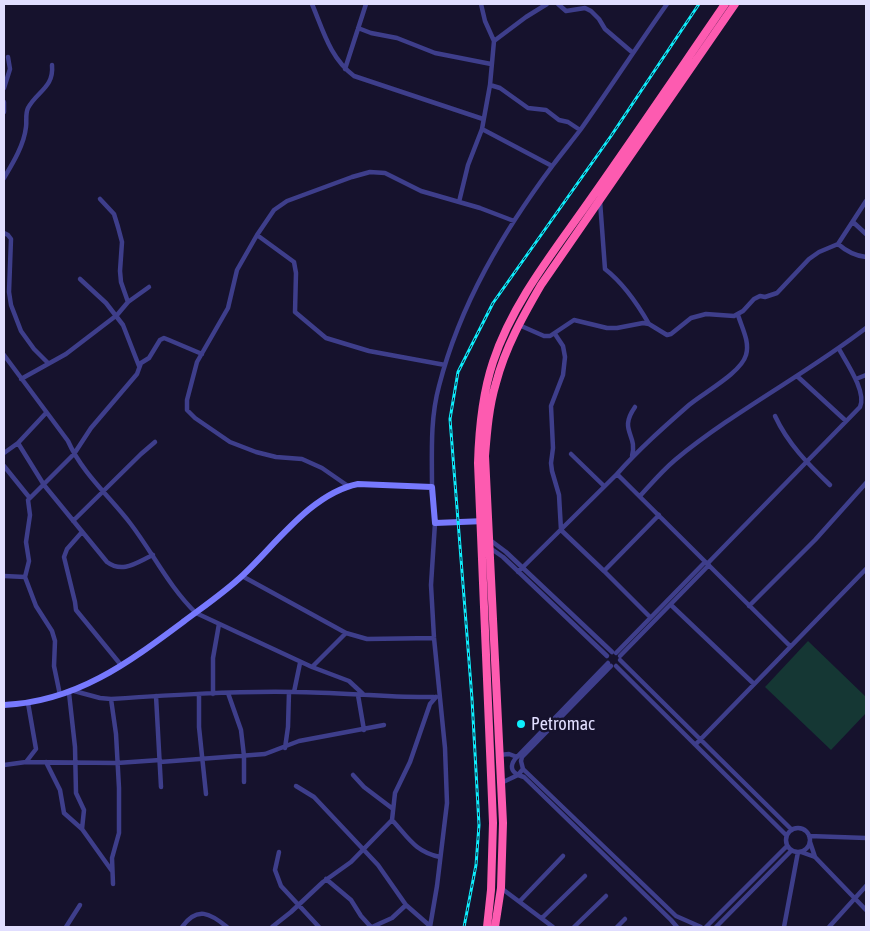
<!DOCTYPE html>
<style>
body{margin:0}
#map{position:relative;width:870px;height:931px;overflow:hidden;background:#16122d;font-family:"Asap Condensed",sans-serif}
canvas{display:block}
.frame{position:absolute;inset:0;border:5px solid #e1deff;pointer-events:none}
</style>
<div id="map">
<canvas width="870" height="931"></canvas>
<div class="frame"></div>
</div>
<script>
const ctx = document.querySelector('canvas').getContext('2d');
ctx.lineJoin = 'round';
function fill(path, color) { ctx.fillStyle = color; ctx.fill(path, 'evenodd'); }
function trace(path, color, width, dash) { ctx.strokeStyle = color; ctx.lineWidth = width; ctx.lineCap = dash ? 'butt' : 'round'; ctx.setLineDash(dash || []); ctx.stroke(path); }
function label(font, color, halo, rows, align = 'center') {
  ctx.font = font + ' "Asap Condensed",sans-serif'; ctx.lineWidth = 5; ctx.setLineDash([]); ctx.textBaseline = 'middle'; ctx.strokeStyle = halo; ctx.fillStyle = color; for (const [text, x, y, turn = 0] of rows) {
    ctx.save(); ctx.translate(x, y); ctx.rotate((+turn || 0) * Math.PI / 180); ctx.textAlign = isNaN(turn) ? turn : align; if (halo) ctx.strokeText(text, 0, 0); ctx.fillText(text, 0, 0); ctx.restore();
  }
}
const green = new Path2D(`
 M 808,641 L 866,697 L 866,713 L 831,750 L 765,687 Z`);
const street = new Path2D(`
 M 312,4 C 323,30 330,58 354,76 L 483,119
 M 481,4 L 485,21 L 494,41 L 490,85 L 482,129 L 552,166
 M 558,4 L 566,11 L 585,8 L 591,11 L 599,19 L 605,29 L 633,53
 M 358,28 L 371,33 L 397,38 L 435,53 L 491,64
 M 494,41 L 526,17 L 547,4
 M 345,69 L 366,4
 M 490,85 L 500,88 L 528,108 L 546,110 L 559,120 L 568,122 L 580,130
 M 4,88 L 10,69 L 8,57
 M 4,102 L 4,112
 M 4,178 C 13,163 24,145 26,127 C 27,121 25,114 28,108 C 37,91 54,88 52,65
 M 100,199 L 114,214 L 118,227 L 122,242 L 120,271 L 121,282 L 128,302
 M 600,201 L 605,269 C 623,283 637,303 649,324
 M 459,202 L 468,165 L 482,129
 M 853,222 L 866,234
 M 4,233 L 8,235 L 11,239 L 9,292 L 11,305 L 21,331 L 34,349 L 48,363
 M 257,235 L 294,262 L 296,273 L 295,312 L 326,338 L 369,351 L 445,365
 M 838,244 C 846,251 856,256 866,257
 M 80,279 L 106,303 L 123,325 L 139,366
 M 519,325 L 544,336 L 550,336 L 574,320 L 607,328 L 617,328 L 643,323 L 649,324 L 667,335 L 671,334 L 691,318 L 706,314 L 734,316 L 743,311 L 754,299 L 760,296 L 765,297 L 777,293 L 809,259 L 819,252 L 838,244 L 866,201
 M 555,334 L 563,346 L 565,357 L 563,375 L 551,406 L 553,448 L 551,463 L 552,471 L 559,495 L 561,530 L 604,571
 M 4,355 L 68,441 C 82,473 110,497 130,523 C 153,553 169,587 196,613 L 312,667 L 346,633
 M 797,376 L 846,421
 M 21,379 L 66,354 L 117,315 L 128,302 L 149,287
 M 856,379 L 866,375
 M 775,416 C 788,444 808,464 830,485
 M 18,443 L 44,485 L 107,562 C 123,574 137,562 153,555
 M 4,453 L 18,443 L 46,413
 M 571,454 L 604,486
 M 632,456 C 638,434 618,431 635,407
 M 4,466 L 29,497
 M 617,474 C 639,449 664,427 689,405 C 703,393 741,373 746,355 C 750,342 742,328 738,315
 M 348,486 L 322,468 L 302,459 L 276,457 L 256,452 L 230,442 L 195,418 L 187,410 L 187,400 L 197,362 L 228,308 L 237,270 L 257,235 L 274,210 L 287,201 L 352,177 L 370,172 L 385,173 L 421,191 L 480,208 L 514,221
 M 432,487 C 432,453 430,419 439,386 C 460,304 503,232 553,165 C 562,153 572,141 581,129 C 610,88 638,45 667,4
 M 640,496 C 651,484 662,471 675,460 C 734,411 805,375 866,328
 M 73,521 L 141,454 L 155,442
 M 82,532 L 67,549 L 64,557 L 75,602 L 76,610 L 121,665
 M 490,540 L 506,552 L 612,652
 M 490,548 L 503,557 L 607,656
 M 707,564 L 860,407 C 867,392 846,362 839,349
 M 518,572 L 617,474 L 790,646
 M 4,576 L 25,577
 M 242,576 L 346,633 L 367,639 L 434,638
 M 671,605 L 754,684
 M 749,606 L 815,540 L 866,483
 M 650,617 L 604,571 L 659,515
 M 616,653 L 705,562
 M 620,656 L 709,565
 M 620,660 L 792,830
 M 611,666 L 522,757 L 521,761 L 523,769 L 676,916 L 701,927
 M 616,666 L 786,835
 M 312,667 L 349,681 L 363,694
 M 74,691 L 100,698 L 111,699 C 171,695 233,691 294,692 C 341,692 387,698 434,697
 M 294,692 L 300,663
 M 69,693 L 75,747 L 76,793 L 84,810 L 82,829
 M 228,693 L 241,730 L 244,756 L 244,782
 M 199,694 L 199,727 L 206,794
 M 213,694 L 213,658 L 219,624
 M 60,695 L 54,666 L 55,641 L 52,631 L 36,606 L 25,577 L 29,561 L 26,542 L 30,515 L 28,500 L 74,454 L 91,428 L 137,374 L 141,363 L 149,358 L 160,340 L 164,338 L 169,340 L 202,354
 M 358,695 L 364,730
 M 156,696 L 161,787
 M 111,699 L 116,734 L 119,788 L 119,833 L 112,858 L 113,884
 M 696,744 L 866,569
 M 285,748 L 288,727 L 289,692
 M 499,755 L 509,754 L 517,757
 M 26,762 L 36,749 L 28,703
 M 46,762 L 60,790 L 64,813 L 82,829 L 112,871
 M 160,762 L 265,754 L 299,741 L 384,725
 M 4,765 L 26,762 L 117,763 L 160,760
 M 523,769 L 518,775 C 511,771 510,766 515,759 L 608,663
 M 353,775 L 364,787 L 393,809
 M 501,783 L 518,775 L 524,777 L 671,920 L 677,927
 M 296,786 L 314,797 L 378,865 L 406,905 L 430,926
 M 392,820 C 408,837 415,852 440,857
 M786 840a12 12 0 1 1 24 0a12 12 0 1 1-24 0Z
 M 809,836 L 866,838
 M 810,842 L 815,857
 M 279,852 L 275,870 L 281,886 L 319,927
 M 801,852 L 815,857 L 866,910
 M 326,879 L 351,900 L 361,916 L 371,927
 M 501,888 L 553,927
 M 520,901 L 563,856
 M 542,918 L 585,876
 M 66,927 L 80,905
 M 182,927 C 197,906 210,913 227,927
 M 272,927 L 291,912 L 323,882 L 351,862 L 392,820 L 395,793 L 410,762 L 430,704 L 436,697
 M 372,927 L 392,918 L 406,905
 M 430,927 L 437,886 L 447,803 L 445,748 L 434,638 L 431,585 L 435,523
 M 574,927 L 606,896
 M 617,927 L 625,919
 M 706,927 L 787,846
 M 716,927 L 791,851
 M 784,927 L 798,852
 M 829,927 L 866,886`);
const secondary = new Path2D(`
 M 4,705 C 76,702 128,663 183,622 C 203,607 225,592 243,575 C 276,544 312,493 358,484 L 432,487 L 435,523 L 485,521`);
const highway = new Path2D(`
 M 487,927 L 491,890 L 493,823 L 478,463 C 479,429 482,395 493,362 C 513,301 556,249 592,197 C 637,133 681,68 725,4
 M 495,927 L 501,888 L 503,823 L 485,456 C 487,431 489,406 496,383 C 505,348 523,316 541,285 L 735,4`);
const rail = new Path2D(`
 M 464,927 L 476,865 L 479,825 L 472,699 L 450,419 L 458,372 L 493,303 L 611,136 L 699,4`);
const markers = [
 [521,724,5,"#0deefc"]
];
const poiNames = [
 ["Petromac",531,724]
];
fill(green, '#153734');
trace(street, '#3e3e8b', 4.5);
trace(secondary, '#7779fd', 6);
trace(highway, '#fd5bb0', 8);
trace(rail, '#0deefc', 3);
trace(rail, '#16122d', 1, [4]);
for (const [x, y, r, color] of markers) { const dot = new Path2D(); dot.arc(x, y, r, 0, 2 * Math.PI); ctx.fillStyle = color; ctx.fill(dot); trace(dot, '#16122d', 2); }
label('18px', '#e1deff', '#16122d', poiNames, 'left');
</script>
